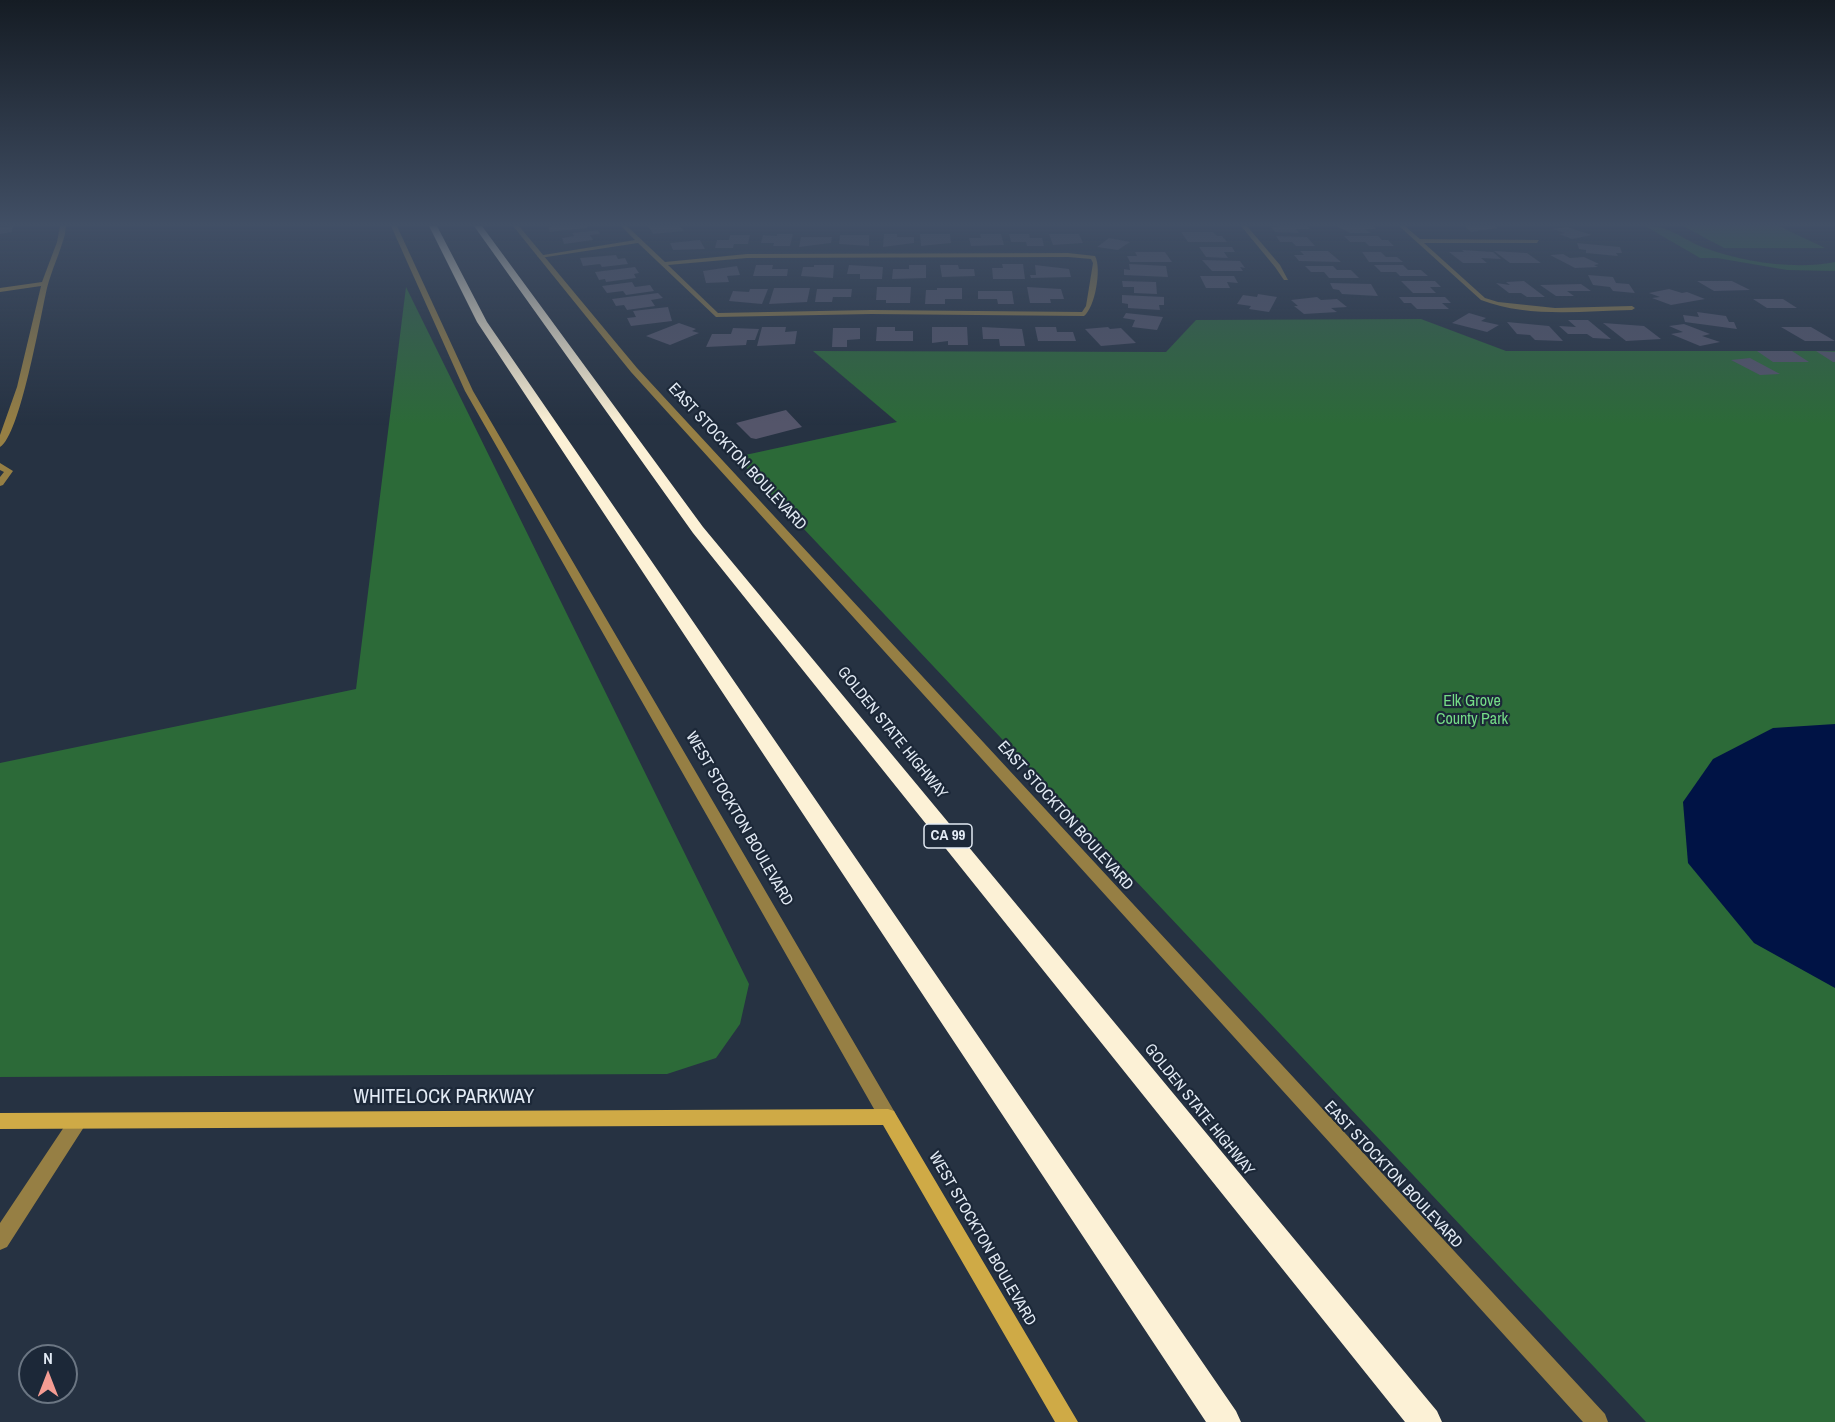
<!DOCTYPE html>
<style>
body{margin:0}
#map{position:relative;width:1835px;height:1422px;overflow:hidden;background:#263242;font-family:"Archivo Narrow",sans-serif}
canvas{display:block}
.north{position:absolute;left:18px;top:1344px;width:60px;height:60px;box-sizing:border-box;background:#1c2838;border:2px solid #6b7683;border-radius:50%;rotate:0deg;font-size:16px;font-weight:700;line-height:24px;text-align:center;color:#e2eaf4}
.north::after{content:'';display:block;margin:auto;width:21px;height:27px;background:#f59c93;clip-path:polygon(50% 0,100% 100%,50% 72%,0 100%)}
</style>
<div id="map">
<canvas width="1835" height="1422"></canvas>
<div class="north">N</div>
</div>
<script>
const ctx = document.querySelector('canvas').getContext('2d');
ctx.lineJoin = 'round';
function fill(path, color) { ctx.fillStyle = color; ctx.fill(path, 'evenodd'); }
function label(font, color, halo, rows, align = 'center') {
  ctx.font = font + ' "Archivo Narrow",sans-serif'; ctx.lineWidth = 4.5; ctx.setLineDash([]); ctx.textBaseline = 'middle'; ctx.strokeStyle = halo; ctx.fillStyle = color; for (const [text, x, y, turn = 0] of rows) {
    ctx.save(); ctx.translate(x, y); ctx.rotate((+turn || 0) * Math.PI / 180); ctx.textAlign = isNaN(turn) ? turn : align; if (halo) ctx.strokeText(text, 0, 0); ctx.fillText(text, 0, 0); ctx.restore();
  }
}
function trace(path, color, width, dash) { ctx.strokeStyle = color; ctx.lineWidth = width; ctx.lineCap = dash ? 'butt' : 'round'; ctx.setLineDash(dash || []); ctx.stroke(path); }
const green = new Path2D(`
 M 1645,226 C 1672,226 1681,239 1705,248 C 1744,262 1794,270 1835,262 L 1835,271 L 1787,270 L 1717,258 L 1700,258 Z
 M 1683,226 L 1779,226 L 1825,248 L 1724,248 Z
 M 406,287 L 749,984 L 740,1024 L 716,1058 L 667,1074 L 0,1077 L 0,763 L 356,689 Z
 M 1421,319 L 1506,351 L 1835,351 L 1835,1422 L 1646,1422 L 736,457 L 897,422 L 813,351 L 1166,352 L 1196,320 Z`);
const water = new Path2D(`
 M 1835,724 L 1835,988 L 1754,943 L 1688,863 L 1683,802 L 1713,759 L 1773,728 Z`);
const building = new Path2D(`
 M 13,226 L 12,232 L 0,234 L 0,227 Z
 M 553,226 L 587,226 L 587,228 L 550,232 L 548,228 Z
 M 648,226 L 680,226 L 684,231 L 653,234 Z
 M 1281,226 L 1307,226 L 1310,229 L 1296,229 L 1299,233 L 1275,232 L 1271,227 Z
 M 1336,226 L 1373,226 L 1376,229 L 1365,229 L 1371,233 L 1350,233 Z
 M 1464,226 L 1495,226 L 1498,228 L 1471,232 Z
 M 1567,227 L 1592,235 L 1572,239 L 1559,234 L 1565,233 L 1552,229 Z
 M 598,230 L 600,234 L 590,235 L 593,240 L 564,244 L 562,238 L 574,236 L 572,233 Z
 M 1181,232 L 1213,232 L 1217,236 L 1222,236 L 1227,242 L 1188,242 Z
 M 777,234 L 793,234 L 790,246 L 773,246 L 774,243 L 761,243 L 763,235 L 777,236 Z
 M 884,234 L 897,234 L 897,237 L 914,237 L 914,243 L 883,247 Z
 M 920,234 L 950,234 L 951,243 L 921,246 Z
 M 980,234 L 1001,234 L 1004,245 L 971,246 L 969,238 L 981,238 Z
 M 1009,234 L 1029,234 L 1030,238 L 1042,238 L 1044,246 L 1027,246 L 1026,242 L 1011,242 Z
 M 1049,234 L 1079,234 L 1083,243 L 1053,245 Z
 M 730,235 L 750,235 L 748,244 L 734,244 L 733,248 L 715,248 L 717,240 L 729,240 Z
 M 840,235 L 869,235 L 869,246 L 839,244 Z
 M 1276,236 L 1307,237 L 1315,246 L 1296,246 L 1292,242 L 1280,242 Z
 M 1344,236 L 1378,236 L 1382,240 L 1388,240 L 1394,246 L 1369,246 L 1365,242 L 1350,242 Z
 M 801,237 L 832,237 L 831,243 L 799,247 Z
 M 1109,238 L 1130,242 L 1118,250 L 1097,247 Z
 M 700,240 L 705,249 L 673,250 L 670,243 Z
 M 1577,243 L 1620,247 L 1622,253 L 1616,253 L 1618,256 L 1586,253 L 1586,250 L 1579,249 Z
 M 1199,247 L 1232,247 L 1235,252 L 1224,252 L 1228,258 L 1206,257 Z
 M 1462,250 L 1493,252 L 1501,259 L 1481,258 L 1487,263 L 1463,263 L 1449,252 L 1464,252 Z
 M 1300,251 L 1328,251 L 1341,262 L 1299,261 L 1294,255 L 1304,255 Z
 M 1494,251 L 1527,253 L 1541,263 L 1510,263 Z
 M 1135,252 L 1165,252 L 1172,262 L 1130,262 L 1127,256 L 1137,256 Z
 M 1362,252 L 1381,252 L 1386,257 L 1397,257 L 1403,262 L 1369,262 Z
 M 1563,254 L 1570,258 L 1584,257 L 1599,264 L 1594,265 L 1598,267 L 1575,268 L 1550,255 Z
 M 616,255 L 618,259 L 625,258 L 628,264 L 602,267 L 600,264 L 583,266 L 580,258 Z
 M 1202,260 L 1240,261 L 1245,268 L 1240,267 L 1243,271 L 1212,271 Z
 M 1002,264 L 1023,264 L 1025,279 L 993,279 L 992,268 L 1003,268 Z
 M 1129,264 L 1166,266 L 1168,277 L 1124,275 L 1124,269 L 1130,270 Z
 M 756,265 L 773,265 L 772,269 L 788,269 L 787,276 L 753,276 Z
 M 814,265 L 834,265 L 833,278 L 801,276 L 803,267 L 814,267 Z
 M 849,265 L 883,267 L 882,279 L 860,279 L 860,274 L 847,274 Z
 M 909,265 L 926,265 L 926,278 L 892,279 L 893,269 L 909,269 Z
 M 940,265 L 958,265 L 959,269 L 974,269 L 975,276 L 942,277 Z
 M 1035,265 L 1069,269 L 1071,277 L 1031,278 L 1030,275 L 1036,275 Z
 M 1374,265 L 1403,265 L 1408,270 L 1421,270 L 1428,276 L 1400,276 L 1396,272 L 1381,272 Z
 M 737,266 L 740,275 L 727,276 L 729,282 L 706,283 L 703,271 Z
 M 1305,266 L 1333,266 L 1337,270 L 1351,270 L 1359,278 L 1329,278 L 1324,272 L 1311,272 Z
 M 635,267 L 639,273 L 634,274 L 636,278 L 606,282 L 605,279 L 599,280 L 595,272 Z
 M 1588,275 L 1613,277 L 1616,283 L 1629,284 L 1635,293 L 1613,291 L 1610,287 L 1593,285 Z
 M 1200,276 L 1234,276 L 1238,283 L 1227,282 L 1230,288 L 1206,288 Z
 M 1122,281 L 1156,282 L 1157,294 L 1134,293 L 1134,287 L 1123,287 Z
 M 1401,281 L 1435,281 L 1441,287 L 1430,287 L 1436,293 L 1413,293 Z
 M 1524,281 L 1545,297 L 1527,297 L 1521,293 L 1509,293 L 1496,283 L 1510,285 L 1506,282 Z
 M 1697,281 L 1732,281 L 1750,290 L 1714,291 Z
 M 632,282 L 635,287 L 650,285 L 654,291 L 626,295 L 623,291 L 607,293 L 602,286 Z
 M 1330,283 L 1371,284 L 1378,296 L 1342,294 L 1339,290 L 1333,289 Z
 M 1581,284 L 1591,291 L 1567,291 L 1574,296 L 1556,296 L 1540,285 Z
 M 877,287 L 911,287 L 910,303 L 886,303 L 886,300 L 876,300 Z
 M 1027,287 L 1061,289 L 1064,299 L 1050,299 L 1051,303 L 1030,303 Z
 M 774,288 L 810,288 L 807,302 L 769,304 Z
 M 937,288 L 962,288 L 962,299 L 945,299 L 945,304 L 925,304 L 926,290 L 937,290 Z
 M 750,289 L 768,289 L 762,304 L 729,301 L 733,291 L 749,292 Z
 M 817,289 L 852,289 L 851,297 L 833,297 L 832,302 L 815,302 Z
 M 1669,289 L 1682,293 L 1687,292 L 1705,299 L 1671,305 L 1652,298 L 1660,297 L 1649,293 Z
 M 978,291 L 1012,291 L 1014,304 L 998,304 L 997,299 L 978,299 Z
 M 658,293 L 663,298 L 651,300 L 655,306 L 627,310 L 624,305 L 616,306 L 612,299 Z
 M 1258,294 L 1277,297 L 1269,312 L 1249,309 L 1251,306 L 1237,304 L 1243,295 L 1257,297 Z
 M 1122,295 L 1164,297 L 1164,305 L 1159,305 L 1160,310 L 1128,308 L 1128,304 L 1122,303 Z
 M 1317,297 L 1321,300 L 1337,299 L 1347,307 L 1331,308 L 1337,312 L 1304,314 L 1294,306 L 1298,306 L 1291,300 Z
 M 1399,297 L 1445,297 L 1451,303 L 1442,303 L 1449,309 L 1417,309 L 1411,303 L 1404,303 Z
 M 1753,299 L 1783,299 L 1797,308 L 1767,308 Z
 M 668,307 L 672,321 L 631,326 L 627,318 L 636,317 L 633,311 Z
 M 1697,312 L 1726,316 L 1729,322 L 1734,322 L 1737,329 L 1685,322 L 1683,315 L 1699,317 Z
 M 1126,313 L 1163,317 L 1157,330 L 1132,327 L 1135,320 L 1123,318 Z
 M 1469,313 L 1486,318 L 1481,321 L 1499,325 L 1487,332 L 1452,323 Z
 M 1568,320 L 1588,320 L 1611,339 L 1593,338 L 1587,334 L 1568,334 L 1559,326 L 1576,327 Z
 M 1507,322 L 1549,326 L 1563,341 L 1535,340 L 1530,335 L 1517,334 Z
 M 679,323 L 696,329 L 692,331 L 699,333 L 670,345 L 646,336 Z
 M 1603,323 L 1644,326 L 1661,339 L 1626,341 Z
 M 1684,324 L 1710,334 L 1702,336 L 1720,342 L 1700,346 L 1671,334 L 1683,332 L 1669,326 Z
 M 762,327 L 786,327 L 785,332 L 797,331 L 795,344 L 757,346 Z
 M 877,327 L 895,327 L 895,331 L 913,331 L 913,341 L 876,341 Z
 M 932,327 L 967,327 L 968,345 L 948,345 L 948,341 L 932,343 Z
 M 982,327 L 1022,329 L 1025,346 L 1000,346 L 999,339 L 983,339 Z
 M 1035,327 L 1056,327 L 1057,332 L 1073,332 L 1076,341 L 1038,341 Z
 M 1108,327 L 1110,329 L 1121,328 L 1136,343 L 1101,346 L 1085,329 Z
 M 1781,327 L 1811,327 L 1835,341 L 1805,341 Z
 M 733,328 L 759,329 L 755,340 L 747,340 L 746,345 L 706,347 L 712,334 L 731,334 Z
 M 833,328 L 860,328 L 860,339 L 847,340 L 847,347 L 832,347 Z
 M 1757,351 L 1792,351 L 1809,362 L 1773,362 Z
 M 1816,351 L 1835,352 L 1835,362 L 1833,362 Z
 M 1750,358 L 1780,374 L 1760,375 L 1731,360 Z
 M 786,410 L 802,427 L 756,439 L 751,438 L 736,423 Z`);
const minor = new Path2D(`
 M 60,226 L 66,226 L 65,234 C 60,253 52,269 47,288 C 41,314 20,436 0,447 L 0,435 L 17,387 L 41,286 L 0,292 L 0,288 L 42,282 L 57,242 Z
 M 621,226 L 627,226 L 665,262 L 747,254 L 1068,253 L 1095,256 C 1102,268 1095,308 1084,316 L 871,314 L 716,317 L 638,243 L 540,258 L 537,256 L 635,240 ZM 1068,257 L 1091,259 L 1093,263 L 1086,306 L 1082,312 L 871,310 L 718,313 L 668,265 L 747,258 Z
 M 1241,226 L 1247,226 L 1280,265 L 1288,280 L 1284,280 L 1275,267 Z
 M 1399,226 L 1405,226 L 1420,239 L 1539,240 L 1537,243 L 1424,243 L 1485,298 L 1498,302 L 1555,308 L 1632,306 L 1635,308 L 1632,310 C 1582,311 1528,318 1481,300 Z
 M 0,463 L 13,471 L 3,485 L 0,486 L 0,477 L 4,472 L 0,470 Z
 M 78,1113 L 84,1115 L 87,1121 L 84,1127 L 7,1247 L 0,1250 L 0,1223 L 72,1115 Z`);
const tertiary = new Path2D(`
 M 391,226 L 397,226 L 473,391 L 894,1111 L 897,1117 L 894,1123 L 888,1125 L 882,1123 L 465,391 Z
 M 513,226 L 519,226 L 637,368 L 1605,1414 L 1608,1422 L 1583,1422 L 631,372 Z`);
const secondary = new Path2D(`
 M 888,1109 L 894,1111 L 1078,1422 L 1055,1422 L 883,1125 L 0,1129 L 0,1113 Z`);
const motorway = new Path2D(`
 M 429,226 L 437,226 L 487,322 L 1236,1411 L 1241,1422 L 1206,1422 L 477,322 Z
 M 474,226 L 482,226 L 703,527 L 1437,1411 L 1442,1422 L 1405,1422 L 693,533 Z`);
const shields = [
 [948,836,48]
];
const shieldNames = [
 ["CA 99",948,836]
];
const streetNames = [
 ["EAST STOCKTON BOULEVARD",737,457,47],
 ["GOLDEN STATE HIGHWAY",892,733,51],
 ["EAST STOCKTON BOULEVARD",1065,816,48],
 ["WEST STOCKTON BOULEVARD",739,819,60],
 ["GOLDEN STATE HIGHWAY",1199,1110,51],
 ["EAST STOCKTON BOULEVARD",1393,1175,47],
 ["WEST STOCKTON BOULEVARD",982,1239,60]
];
const parkNames = [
 ["Elk Grove",1472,702],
 ["County Park",1472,720]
];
const nearStreetnames = [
 ["WHITELOCK PARKWAY",444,1098]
];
fill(green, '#2c6a38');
fill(water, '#001345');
fill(building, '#54556a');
fill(minor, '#967f44');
fill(tertiary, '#967f44');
fill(secondary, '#cfaa46');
fill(motorway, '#fcf1d6');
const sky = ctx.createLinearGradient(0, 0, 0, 425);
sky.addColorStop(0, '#151c24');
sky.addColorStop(0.53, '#414f65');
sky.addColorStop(1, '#414f6500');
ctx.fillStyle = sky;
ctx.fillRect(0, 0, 1835, 425);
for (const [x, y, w] of shields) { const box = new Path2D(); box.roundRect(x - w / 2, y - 12, w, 24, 4.5); ctx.fillStyle = '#1c2838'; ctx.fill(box); trace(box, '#e2eaf4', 1.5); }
label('bold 15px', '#e2eaf4', null, shieldNames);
label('16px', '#e2eaf4', '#1c2838', streetNames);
label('16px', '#75dc87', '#1c2838', parkNames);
label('20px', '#e2eaf4', '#1c2838', nearStreetnames);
</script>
